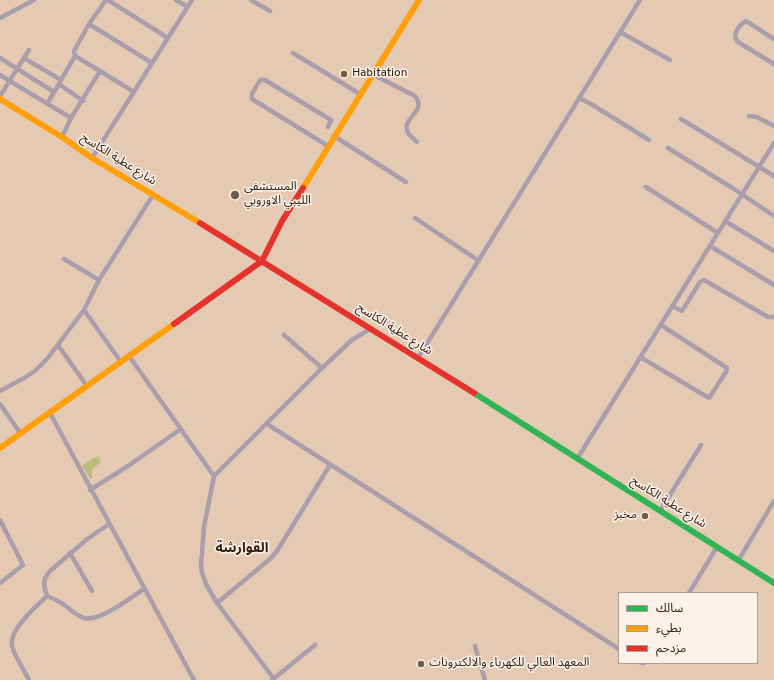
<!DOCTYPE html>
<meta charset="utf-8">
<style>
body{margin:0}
#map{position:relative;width:774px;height:680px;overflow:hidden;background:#e5cab3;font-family:Overpass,"Noto Sans Arabic",sans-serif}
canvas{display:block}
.legend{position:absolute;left:618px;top:592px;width:140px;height:72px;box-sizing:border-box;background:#fdf2ea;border:1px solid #ac9e92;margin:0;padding:5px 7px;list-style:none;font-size:12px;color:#33200f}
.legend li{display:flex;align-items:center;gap:8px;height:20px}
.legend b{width:20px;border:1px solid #ac9e92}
</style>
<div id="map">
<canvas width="774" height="680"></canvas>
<ul class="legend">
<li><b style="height:5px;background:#30b455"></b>سالك</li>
<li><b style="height:5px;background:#ff9f0a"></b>بطيء</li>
<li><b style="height:5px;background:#e5322d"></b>مزدحم</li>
</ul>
</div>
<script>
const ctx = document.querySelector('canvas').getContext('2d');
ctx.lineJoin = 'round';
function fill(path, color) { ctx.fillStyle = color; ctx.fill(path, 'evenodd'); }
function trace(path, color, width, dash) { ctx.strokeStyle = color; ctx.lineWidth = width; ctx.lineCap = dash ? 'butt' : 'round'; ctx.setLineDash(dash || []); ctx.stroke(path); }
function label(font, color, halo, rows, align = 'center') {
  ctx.font = font + ' Overpass,"Noto Sans Arabic",sans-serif'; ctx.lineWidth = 3; ctx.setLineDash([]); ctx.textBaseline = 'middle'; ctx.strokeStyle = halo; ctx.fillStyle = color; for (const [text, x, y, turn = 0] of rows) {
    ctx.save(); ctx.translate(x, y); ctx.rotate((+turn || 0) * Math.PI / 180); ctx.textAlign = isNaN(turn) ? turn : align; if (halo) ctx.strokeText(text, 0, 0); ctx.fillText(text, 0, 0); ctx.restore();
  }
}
const green = new Path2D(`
 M 99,456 L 101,462 L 92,469 L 92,479 L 90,478 L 82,466 L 93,458 Z`);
const street = new Path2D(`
 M 108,0 L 168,38
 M 176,0 L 188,7
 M 251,0 L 270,11
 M 0,18 L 34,0
 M 89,24 L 152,63
 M 620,32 L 670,60
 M 774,39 L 746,21 C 739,25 731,35 738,42 L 774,64
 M 293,53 L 360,94
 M 0,58 L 54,92
 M 24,58 L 61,80 L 59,84 L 83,101
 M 100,71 L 75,56 L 74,51 L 89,24 L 106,0
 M 372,74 L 415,96 C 428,112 400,118 408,133 C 410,136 414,139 417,142
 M 0,75 L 71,118
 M 61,80 L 75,56
 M 0,96 L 29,50
 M 579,98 L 591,104 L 649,140
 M 47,104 L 59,84
 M 749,116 L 757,117 L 774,126
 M 681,119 L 774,176
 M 334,136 L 406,182
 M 62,137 L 71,118 L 100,71 L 134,92
 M 328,146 L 252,99 L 252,94 L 260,80 L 265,80 L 331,120 L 328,127
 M 668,148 L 734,189 L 774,216
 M 92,158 L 192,0
 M 646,187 L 718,233
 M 415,218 L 479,261
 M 725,221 L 774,251
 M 710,246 L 774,285
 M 64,259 L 99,280 L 153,195
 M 672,306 L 682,311 L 700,282 L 704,280 L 768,317 L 774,317
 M 84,310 L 121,362
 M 284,335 L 322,368
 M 58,345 L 87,386
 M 129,356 L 214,476
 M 640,357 L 709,398 L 726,372 L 727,368 L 661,325
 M 418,358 L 640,0
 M 0,391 L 26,377 L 36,370 L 47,359 L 84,310 L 99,280
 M 0,404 L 21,434
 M 50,413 L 194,680
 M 267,424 L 619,649
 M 577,459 L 774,143
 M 90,490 L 128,466 L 181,429
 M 660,511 L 701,445
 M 0,520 L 23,565 L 0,583
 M 109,524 L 86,540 L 50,571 C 43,579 43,585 47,596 C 52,598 58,601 63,604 C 70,609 75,615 84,618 C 100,622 130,598 144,589
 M 70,553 L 92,591
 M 738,561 L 774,501
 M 689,593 L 717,547
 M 217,603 L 270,559 L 277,551 L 330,465
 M 475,646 L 485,680
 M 641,663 L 644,663
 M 274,679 L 217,603 L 207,586 L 202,573 L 201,565 L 204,527 L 214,476 L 322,368 L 352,340 L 370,329
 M 29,680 C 24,670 15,657 12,646 C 9,629 36,607 47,596
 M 272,680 L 315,645`);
const fast = new Path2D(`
 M 474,393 L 774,583`);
const slow = new Path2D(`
 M 0,99 L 62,137 L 92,158 L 200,223
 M 303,188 L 419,0
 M 0,448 L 174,324`);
const jam = new Path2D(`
 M 200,223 L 474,393
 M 174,324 L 262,261 L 282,221 L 303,188`);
const markers = [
 [344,74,4,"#715c48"],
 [235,195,5,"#715c48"],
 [645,516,4,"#715c48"],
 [421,664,4,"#715c48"]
];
const poiNames = [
 ["Habitation",352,74],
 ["المستشفی",244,188],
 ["الليبي الاوروبي",244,202],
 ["مخبز",637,516,"right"],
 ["المعهد العالي للكهرباء والالكترونات",429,664]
];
const streetNames = [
 ["شارع عطية الكاسح",118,160,32],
 ["شارع عطية الكاسح",394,330,32],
 ["شارع عطية الكاسح",668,503,32]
];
const quarterNames = [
 ["القوارشة",242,549]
];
fill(green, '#babc79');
trace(street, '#aa9eac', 4.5);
trace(fast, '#30b455', 6);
trace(slow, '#ff9f0a', 6);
trace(jam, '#e5322d', 6);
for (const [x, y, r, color] of markers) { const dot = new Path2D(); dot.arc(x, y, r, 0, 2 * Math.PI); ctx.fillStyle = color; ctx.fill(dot); trace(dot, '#fdf2ea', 1.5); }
label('12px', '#33200f', '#fdf2ea', poiNames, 'left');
label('12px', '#33200f', '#fdf2ea', streetNames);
label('bold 14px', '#33200f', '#fdf2ea', quarterNames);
</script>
